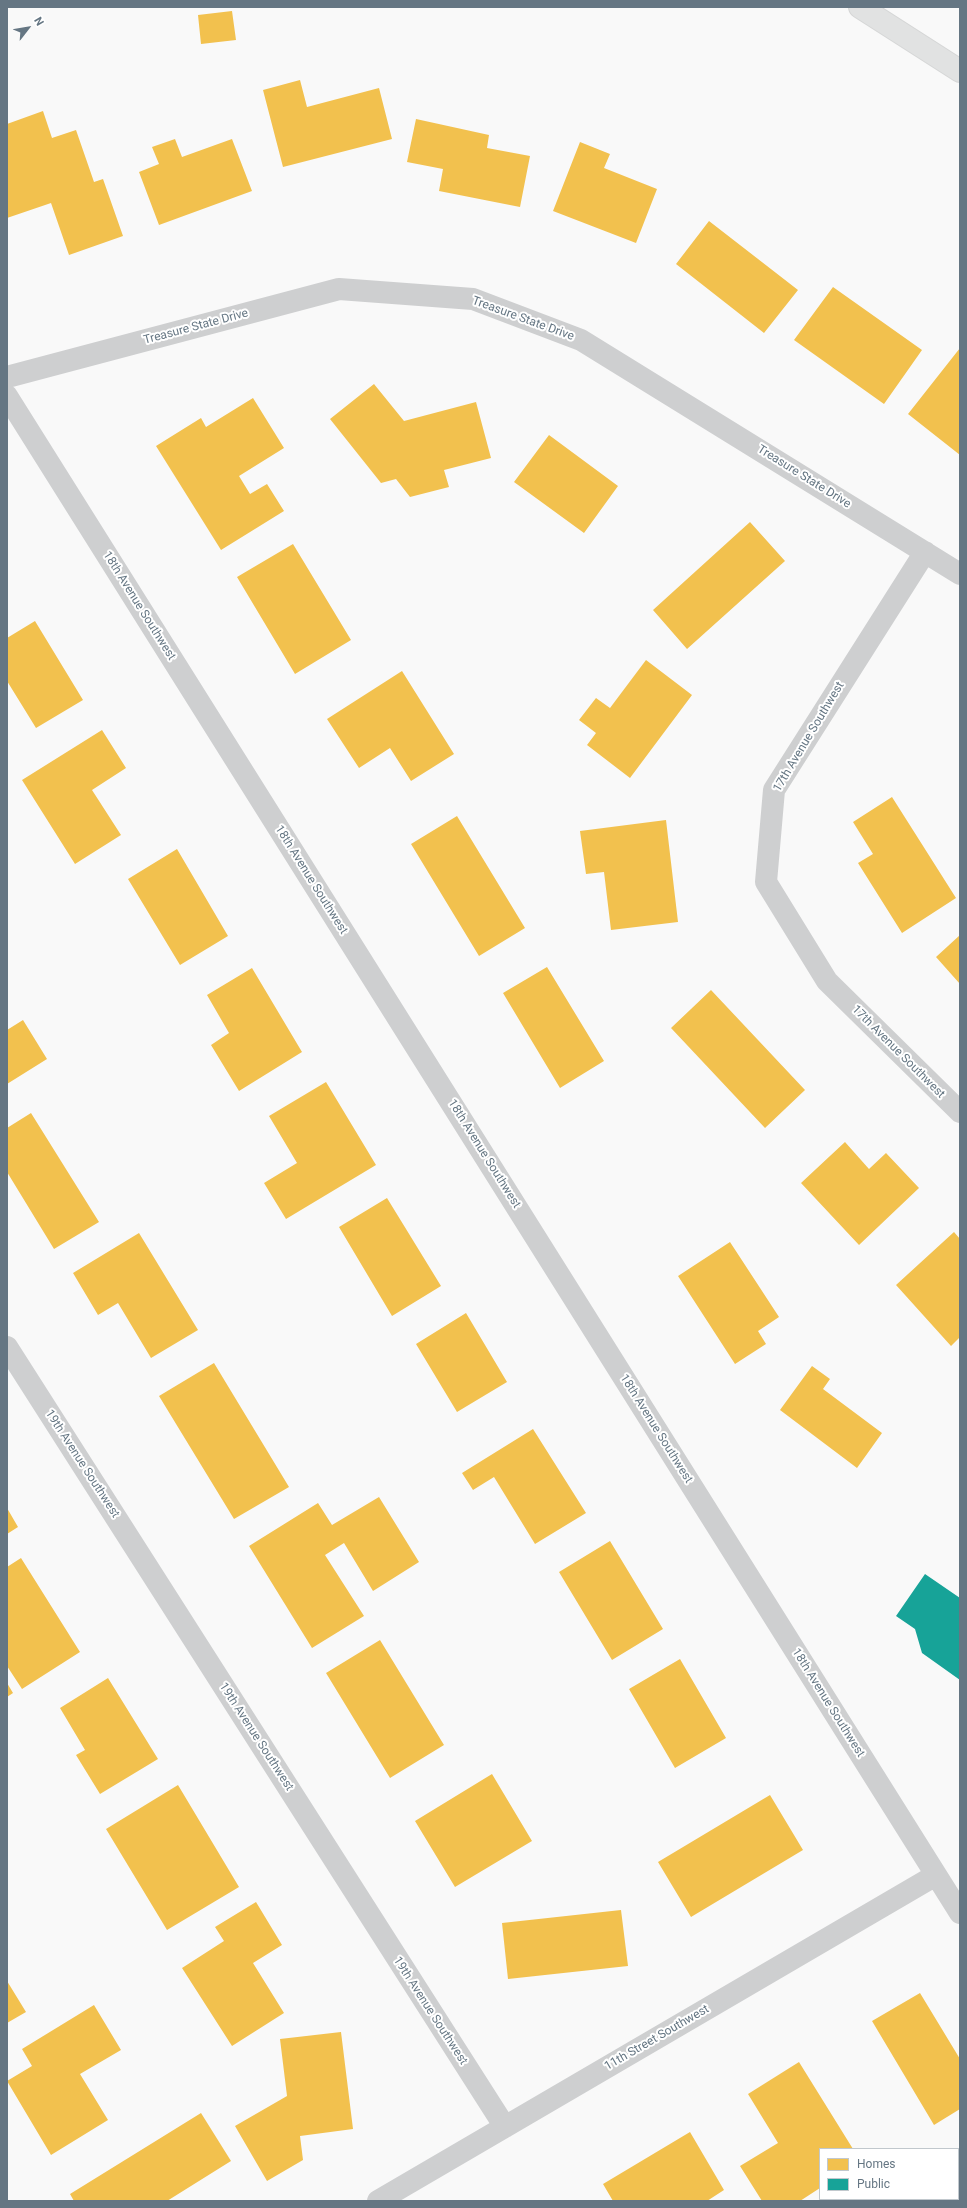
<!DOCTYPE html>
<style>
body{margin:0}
#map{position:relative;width:967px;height:2208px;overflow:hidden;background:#f9f9f9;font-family:Roboto,sans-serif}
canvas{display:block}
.frame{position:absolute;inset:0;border:8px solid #657683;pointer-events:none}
.legend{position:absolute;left:819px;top:2148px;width:140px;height:52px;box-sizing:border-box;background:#fff;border:1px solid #c1c8cd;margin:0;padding:5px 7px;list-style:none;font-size:12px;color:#657683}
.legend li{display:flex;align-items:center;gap:8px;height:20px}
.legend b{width:20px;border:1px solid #c1c8cd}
.north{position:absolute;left:8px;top:8px;width:40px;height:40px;-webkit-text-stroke:3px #fff;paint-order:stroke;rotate:59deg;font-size:11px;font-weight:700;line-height:16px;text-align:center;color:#657683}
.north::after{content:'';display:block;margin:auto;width:14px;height:18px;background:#657683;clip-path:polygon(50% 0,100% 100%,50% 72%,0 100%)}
</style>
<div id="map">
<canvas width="967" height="2208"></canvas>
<div class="frame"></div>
<ul class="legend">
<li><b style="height:11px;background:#f2c14e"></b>Homes</li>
<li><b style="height:11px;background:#17a398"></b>Public</li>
</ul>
<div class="north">N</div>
</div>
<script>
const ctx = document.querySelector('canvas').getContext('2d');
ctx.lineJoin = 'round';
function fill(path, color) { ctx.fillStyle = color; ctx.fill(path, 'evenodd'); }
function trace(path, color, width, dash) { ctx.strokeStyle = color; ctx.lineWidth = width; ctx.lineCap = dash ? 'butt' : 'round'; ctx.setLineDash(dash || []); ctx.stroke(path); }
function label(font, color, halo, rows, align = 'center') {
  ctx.font = font + ' Roboto,sans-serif'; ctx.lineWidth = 4; ctx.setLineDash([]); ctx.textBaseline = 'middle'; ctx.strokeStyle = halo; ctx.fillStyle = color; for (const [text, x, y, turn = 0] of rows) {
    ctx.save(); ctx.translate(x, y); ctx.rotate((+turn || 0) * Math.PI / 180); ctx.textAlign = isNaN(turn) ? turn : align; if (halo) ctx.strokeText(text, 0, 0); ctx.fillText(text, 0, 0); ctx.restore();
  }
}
const homes = new Path2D(`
 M 232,11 L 236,40 L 201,44 L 198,15 Z
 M 300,80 L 307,107 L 379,88 L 392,139 L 283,167 L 263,90 Z
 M 43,111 L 52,138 L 76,130 L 94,182 L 103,179 L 123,236 L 69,255 L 51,203 L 7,218 L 7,124 Z
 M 416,119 L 489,135 L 487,148 L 530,156 L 520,207 L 439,191 L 443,169 L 407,162 Z
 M 175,139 L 182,157 L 232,139 L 252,191 L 159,225 L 139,172 L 159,164 L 152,147 Z
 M 580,142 L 610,154 L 604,168 L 657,189 L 636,243 L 553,211 Z
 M 709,221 L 798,290 L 764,333 L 676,264 Z
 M 833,287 L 922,350 L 884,404 L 794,340 Z
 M 960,348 L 960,455 L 908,414 Z
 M 374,384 L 404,421 L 476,402 L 491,458 L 444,470 L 449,487 L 410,497 L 396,479 L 381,483 L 330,419 Z
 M 253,398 L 284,448 L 239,476 L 250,494 L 267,484 L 284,511 L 221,550 L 156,446 L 201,418 L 206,427 Z
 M 549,435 L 618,486 L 584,533 L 514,482 Z
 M 750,522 L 785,561 L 687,649 L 653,610 Z
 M 293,544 L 351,640 L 295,674 L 237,577 Z
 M 35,621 L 83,700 L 36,728 L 7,681 L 7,638 Z
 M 646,660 L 692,695 L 630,778 L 587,745 L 596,733 L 579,720 L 596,698 L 610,708 Z
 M 402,671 L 454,754 L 411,781 L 390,748 L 359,768 L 327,719 Z
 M 102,730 L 126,768 L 92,790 L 121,835 L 75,864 L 22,780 Z
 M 892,797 L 956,898 L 902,933 L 858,863 L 873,854 L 853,822 Z
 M 457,816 L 525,928 L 479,956 L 411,844 Z
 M 666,820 L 678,922 L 611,930 L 604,872 L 586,874 L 580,831 Z
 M 177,849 L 228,936 L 180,965 L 128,879 Z
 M 960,935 L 960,984 L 936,957 Z
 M 547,967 L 604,1061 L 560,1088 L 503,993 Z
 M 252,968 L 302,1052 L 239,1091 L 211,1045 L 229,1033 L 207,995 Z
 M 711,990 L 805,1090 L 765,1128 L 671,1028 Z
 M 23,1020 L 47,1059 L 7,1084 L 7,1030 Z
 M 326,1082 L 376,1165 L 286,1219 L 264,1183 L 297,1163 L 269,1116 Z
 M 31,1113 L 99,1222 L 54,1249 L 7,1172 L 7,1128 Z
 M 845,1142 L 869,1169 L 886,1153 L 919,1188 L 859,1245 L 801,1183 Z
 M 387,1198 L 441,1286 L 392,1316 L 339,1227 Z
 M 954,1232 L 960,1239 L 960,1337 L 951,1346 L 896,1285 Z
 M 139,1233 L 198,1330 L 151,1358 L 118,1303 L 98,1315 L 73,1273 Z
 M 730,1242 L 779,1317 L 758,1331 L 766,1344 L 735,1364 L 678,1276 Z
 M 466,1313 L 507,1382 L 457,1412 L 416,1344 Z
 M 214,1363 L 289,1487 L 234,1519 L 159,1396 Z
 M 812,1366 L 830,1379 L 823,1389 L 882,1433 L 857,1468 L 780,1410 Z
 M 533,1429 L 586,1513 L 535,1544 L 494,1477 L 473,1490 L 462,1473 Z
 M 379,1497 L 419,1562 L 373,1591 L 344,1543 L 325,1555 L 364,1616 L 312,1648 L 249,1546 L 318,1503 L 332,1525 Z
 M 7,1508 L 18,1527 L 7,1534 Z
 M 610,1541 L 663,1629 L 612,1660 L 559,1572 Z
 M 21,1558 L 80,1652 L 22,1689 L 7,1666 L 7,1567 Z
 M 380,1640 L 444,1745 L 390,1778 L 326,1673 Z
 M 680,1659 L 726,1738 L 675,1768 L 629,1689 Z
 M 108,1678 L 158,1759 L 100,1794 L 76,1755 L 85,1750 L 60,1708 Z
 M 7,1683 L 13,1693 L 7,1697 Z
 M 492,1774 L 532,1841 L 455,1887 L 415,1821 Z
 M 178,1785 L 239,1887 L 167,1930 L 106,1829 Z
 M 770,1795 L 803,1850 L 691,1917 L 658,1862 Z
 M 256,1902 L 282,1945 L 253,1963 L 284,2013 L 232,2046 L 182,1968 L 224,1941 L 215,1927 Z
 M 621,1910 L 628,1966 L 508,1979 L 502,1923 Z
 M 7,1981 L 26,2012 L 7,2023 Z
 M 920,1993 L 960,2059 L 960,2109 L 934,2125 L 872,2021 Z
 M 94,2005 L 121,2050 L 80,2074 L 108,2120 L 51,2155 L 7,2081 L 32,2066 L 22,2049 Z
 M 341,2032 L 353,2129 L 300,2136 L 303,2160 L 267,2181 L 235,2126 L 287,2096 L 280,2039 Z
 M 799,2062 L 853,2149 L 820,2149 L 820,2188 L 800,2201 L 762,2201 L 740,2166 L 778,2143 L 748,2094 Z
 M 201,2113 L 231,2161 L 167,2201 L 74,2201 L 70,2194 Z
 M 690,2132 L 724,2190 L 707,2201 L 613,2201 L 603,2184 Z`);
const public = new Path2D(`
 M 925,1574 L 960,1598 L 960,1680 L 922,1653 L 915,1629 L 896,1616 Z`);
const minor = new Path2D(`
 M 7,377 L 339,289 L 473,299 L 581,340 L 960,574
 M 7,396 L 960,1913
 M 925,552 L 774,790 L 766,882 L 827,981 L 960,1112
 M 7,1347 L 505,2127
 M 378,2201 L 936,1875`);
const highway = new Path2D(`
 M 860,7 L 960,71`);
const streetNames = [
 ["Treasure State Drive",523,319,20],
 ["Treasure State Drive",196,327,-15],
 ["Treasure State Drive",804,477,32],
 ["18th Avenue Southwest",139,606,58],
 ["17th Avenue Southwest",809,737,-59],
 ["18th Avenue Southwest",311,880,58],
 ["17th Avenue Southwest",898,1052,45],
 ["18th Avenue Southwest",484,1154,58],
 ["18th Avenue Southwest",656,1429,58],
 ["19th Avenue Southwest",82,1464,57],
 ["18th Avenue Southwest",828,1703,58],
 ["19th Avenue Southwest",256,1737,57],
 ["19th Avenue Southwest",430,2011,57],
 ["11th Street Southwest",657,2038,-30]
];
fill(homes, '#f2c14e');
fill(public, '#17a398');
trace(highway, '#d5d6d6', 24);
trace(minor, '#cecfd0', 22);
trace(highway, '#e1e2e2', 22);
label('12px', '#657683', '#fff', streetNames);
</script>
